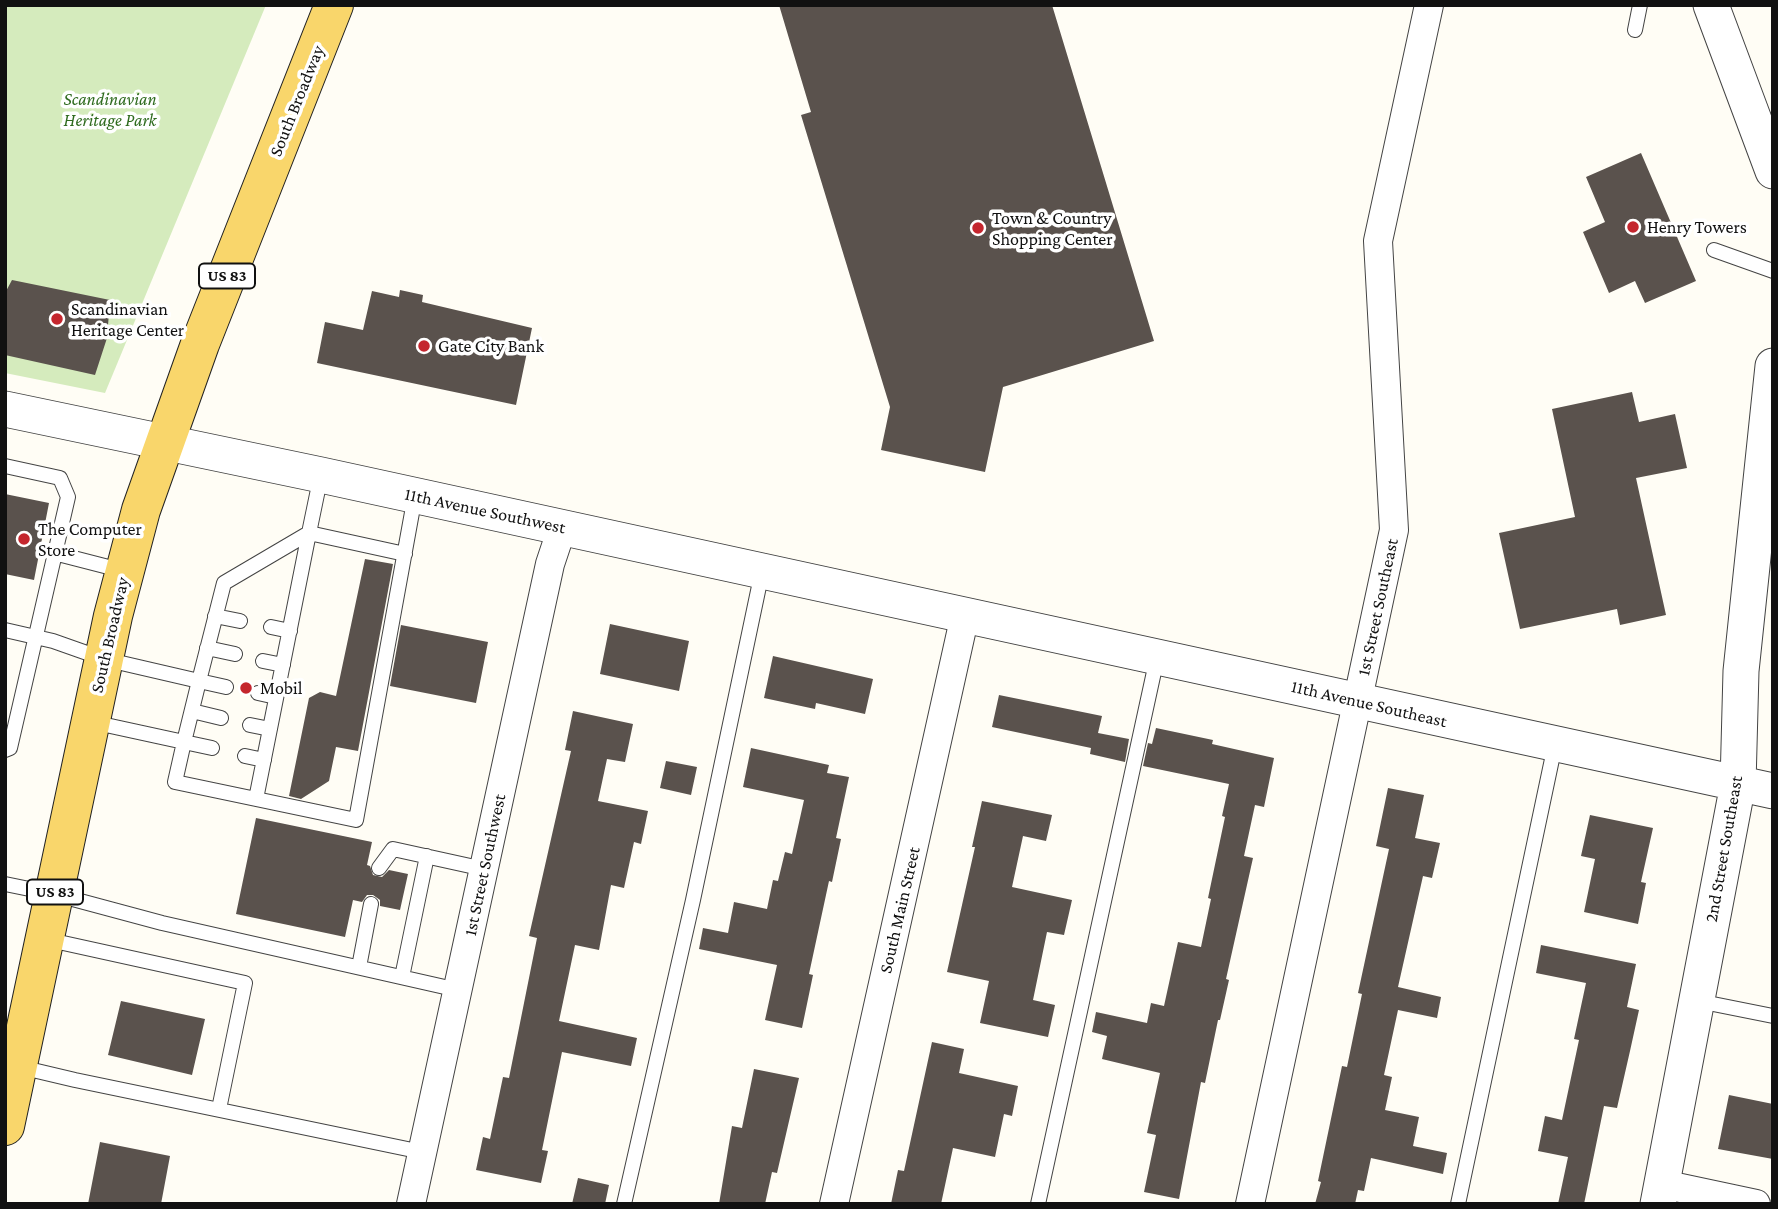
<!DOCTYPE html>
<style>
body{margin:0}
#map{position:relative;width:1778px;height:1209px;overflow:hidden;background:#fffdf5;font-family:"Crimson Pro",serif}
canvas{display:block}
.frame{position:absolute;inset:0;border:7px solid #111;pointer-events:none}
</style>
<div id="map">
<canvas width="1778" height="1209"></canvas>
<div class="frame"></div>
</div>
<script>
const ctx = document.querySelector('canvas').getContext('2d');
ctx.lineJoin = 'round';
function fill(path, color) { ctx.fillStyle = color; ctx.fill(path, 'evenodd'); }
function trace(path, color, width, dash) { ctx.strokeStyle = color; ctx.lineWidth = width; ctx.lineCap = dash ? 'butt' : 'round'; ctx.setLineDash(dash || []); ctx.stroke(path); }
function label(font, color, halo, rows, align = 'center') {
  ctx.font = font + ' "Crimson Pro",serif'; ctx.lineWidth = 7; ctx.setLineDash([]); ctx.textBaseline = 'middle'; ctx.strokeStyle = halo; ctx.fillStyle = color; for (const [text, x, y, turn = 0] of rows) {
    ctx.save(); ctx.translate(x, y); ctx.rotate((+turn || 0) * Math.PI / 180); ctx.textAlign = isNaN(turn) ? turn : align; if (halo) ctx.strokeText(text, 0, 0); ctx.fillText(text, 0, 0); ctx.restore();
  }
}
const green = new Path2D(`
 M 5,5 L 266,5 L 105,393 L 5,373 Z`);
const building = new Path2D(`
 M 779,5 L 1052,5 L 1154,341 L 1003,387 L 985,472 L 881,450 L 890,407 L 801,115 L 811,112 Z
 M 1641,153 L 1696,281 L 1645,303 L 1635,281 L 1609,293 L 1583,232 L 1605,222 L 1586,177 Z
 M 12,280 L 110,300 L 107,338 L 95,375 L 5,355 L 5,293 Z
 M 400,290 L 423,295 L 422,302 L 532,328 L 516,405 L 317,363 L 325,322 L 363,330 L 372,291 L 399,297 Z
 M 1632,392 L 1639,422 L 1675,414 L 1687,468 L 1636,478 L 1666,615 L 1620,625 L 1617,609 L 1520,629 L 1499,533 L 1575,517 L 1552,409 Z
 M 5,494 L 49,503 L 34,580 L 5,574 Z
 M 365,559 L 393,564 L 358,751 L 336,747 L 329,781 L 301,799 L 289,796 L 309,698 L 320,692 L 336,696 Z
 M 610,624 L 689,641 L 679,691 L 600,674 Z
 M 401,625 L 488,642 L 476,703 L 390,686 Z
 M 773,656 L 873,679 L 865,714 L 816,703 L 815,709 L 764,698 Z
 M 999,695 L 1102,716 L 1098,733 L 1129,739 L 1125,762 L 1090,754 L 1091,748 L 992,727 Z
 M 573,711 L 633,724 L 625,762 L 607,759 L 598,801 L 648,811 L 641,844 L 634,842 L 624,888 L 611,885 L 599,950 L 575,945 L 559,1021 L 637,1038 L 631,1066 L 562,1052 L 542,1150 L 548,1151 L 541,1183 L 476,1170 L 483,1137 L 490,1139 L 503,1077 L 509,1078 L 537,938 L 529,936 L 571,751 L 565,750 Z
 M 1156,728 L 1213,740 L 1212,744 L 1274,758 L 1264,807 L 1255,805 L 1244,856 L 1253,858 L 1226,979 L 1229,980 L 1220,1020 L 1218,1020 L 1205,1083 L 1201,1082 L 1179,1199 L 1144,1192 L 1156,1135 L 1147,1133 L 1160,1073 L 1102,1059 L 1107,1036 L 1092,1032 L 1096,1012 L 1147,1023 L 1151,1003 L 1164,1006 L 1178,942 L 1201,947 L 1211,899 L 1208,898 L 1225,817 L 1222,816 L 1229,784 L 1143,766 L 1148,743 L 1152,744 Z
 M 751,748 L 829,765 L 827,773 L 849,777 L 836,838 L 841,839 L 832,882 L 829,881 L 809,974 L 813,975 L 802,1028 L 765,1020 L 777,965 L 699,949 L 703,928 L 728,933 L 734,902 L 767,909 L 773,880 L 778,881 L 785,852 L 792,854 L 804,800 L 743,787 Z
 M 666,761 L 697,767 L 691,795 L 660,788 Z
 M 1388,788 L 1424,795 L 1415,838 L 1440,843 L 1432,878 L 1423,876 L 1398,987 L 1441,997 L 1437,1018 L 1398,1010 L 1384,1075 L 1392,1077 L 1385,1110 L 1419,1117 L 1413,1146 L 1447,1153 L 1443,1174 L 1371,1158 L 1364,1191 L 1358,1190 L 1355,1204 L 1315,1204 L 1321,1182 L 1318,1181 L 1342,1066 L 1347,1067 L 1362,994 L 1358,993 L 1389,849 L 1376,846 Z
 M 982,801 L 1052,815 L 1046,841 L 1023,836 L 1012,887 L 1072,900 L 1064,935 L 1047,932 L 1033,1000 L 1055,1005 L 1048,1037 L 980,1023 L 989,981 L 947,972 L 975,847 L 972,847 Z
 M 1590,815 L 1653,828 L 1641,882 L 1646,883 L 1638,924 L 1584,912 L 1595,859 L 1581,856 Z
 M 256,818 L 372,842 L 367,865 L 370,866 L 373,875 L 382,877 L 389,870 L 408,874 L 400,910 L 380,906 L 380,900 L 373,895 L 367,895 L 362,902 L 353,900 L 345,937 L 236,914 Z
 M 1541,945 L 1636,964 L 1627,1007 L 1639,1010 L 1630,1051 L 1617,1108 L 1604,1106 L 1584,1204 L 1558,1204 L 1568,1157 L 1538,1151 L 1545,1116 L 1562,1120 L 1579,1040 L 1574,1039 L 1586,983 L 1536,973 Z
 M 121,1001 L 205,1019 L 192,1075 L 108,1055 Z
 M 932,1042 L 964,1049 L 959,1073 L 1018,1086 L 1012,1116 L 1004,1114 L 995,1157 L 953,1148 L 941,1204 L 891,1204 L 898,1170 L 904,1171 Z
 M 754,1069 L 799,1078 L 777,1173 L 772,1172 L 765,1204 L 719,1204 L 732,1126 L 742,1128 Z
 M 1729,1095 L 1773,1104 L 1773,1159 L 1718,1149 Z
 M 100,1142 L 170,1156 L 161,1204 L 88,1204 Z
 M 578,1178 L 609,1185 L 605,1204 L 572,1204 Z`);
const service = new Path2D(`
 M 1635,30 L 1640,5
 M 1714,250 L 1773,271
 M 5,466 L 60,478 L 68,497 L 10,748 L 5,750
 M 54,553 L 124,571
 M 215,616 L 240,621
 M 271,627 L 290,631
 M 5,630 L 53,641 L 104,659 L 199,681 L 224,583 L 309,533 L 321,475
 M 207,648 L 235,654
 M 263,661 L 283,665
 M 258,693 L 276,697
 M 192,711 L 221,718
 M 92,722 L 184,742 L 199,681 L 226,687
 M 250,725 L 270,729
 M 212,748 L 184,742 L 175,782 L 256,799 L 309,533 L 405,554
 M 245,756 L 264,760
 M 256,799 L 356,820 L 415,496
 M 379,868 L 393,849 L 484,869
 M 5,884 L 54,894 L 162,923 L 458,990
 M 45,939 L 245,983 L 219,1109
 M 359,967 L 371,904
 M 402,977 L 427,856
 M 1698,1001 L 1773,1016
 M 20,1067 L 75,1080 L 422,1152
 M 624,1204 L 693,900 L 762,572
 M 1038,1204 L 1157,658
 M 1458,1204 L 1555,745`);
const minor = new Path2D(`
 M 1662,1184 L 1756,1204
 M 411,1204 L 550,564 L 562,528
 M 834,1204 L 965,615
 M 1250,1204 L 1394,530 L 1378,241 L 1429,5`);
const tertiary = new Path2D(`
 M 1711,5 L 1773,171
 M 5,409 L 321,475 L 1773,791
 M 1658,1204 L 1738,784 L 1741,671 L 1773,366`);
const primary = new Path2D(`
 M 5,1126 L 113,616 L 141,510 L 200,344 L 334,5`);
const markers = [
 [1633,227,7,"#c4262e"],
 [978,228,7,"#c4262e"],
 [57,319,7,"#c4262e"],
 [424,346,7,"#c4262e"],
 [24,539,7,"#c4262e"],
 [246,688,7,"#c4262e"]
];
const shields = [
 [227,276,56],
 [55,892,56]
];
const shieldNames = [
 ["US 83",227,276],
 ["US 83",55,892]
];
const parkNames = [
 ["Scandinavian",110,99],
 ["Heritage Park",110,120]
];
const streetNames = [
 ["South Broadway",297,101,-68],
 ["11th Avenue Southwest",485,511,12],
 ["1st Street Southeast",1378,607,-78],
 ["South Broadway",110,635,-77],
 ["11th Avenue Southeast",1369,704,13],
 ["2nd Street Southeast",1724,849,-80],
 ["1st Street Southwest",485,865,-78],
 ["South Main Street",900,910,-77]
];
const poiNames = [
 ["Town & Country",992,218],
 ["Shopping Center",992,239],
 ["Henry Towers",1647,227],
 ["Scandinavian",71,309],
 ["Heritage Center",71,330],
 ["Gate City Bank",438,346],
 ["The Computer",38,529],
 ["Store",38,550],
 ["Mobil",260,688]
];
fill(green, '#d5ebbd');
fill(building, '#5a524d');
trace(service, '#444', 16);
trace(minor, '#444', 30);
trace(tertiary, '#444', 37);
trace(primary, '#222', 40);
trace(service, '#fff', 14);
trace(minor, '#fff', 28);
trace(tertiary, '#fff', 35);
trace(primary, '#f9d66b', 38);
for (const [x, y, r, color] of markers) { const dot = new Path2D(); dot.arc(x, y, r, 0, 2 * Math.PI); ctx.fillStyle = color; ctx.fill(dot); trace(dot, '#fff', 2.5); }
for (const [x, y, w] of shields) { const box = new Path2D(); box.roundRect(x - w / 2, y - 12.5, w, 25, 5); ctx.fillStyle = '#fff'; ctx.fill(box); trace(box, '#111', 2); }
label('bold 16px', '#111', null, shieldNames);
label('italic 18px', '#2f6b1f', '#fff', parkNames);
label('18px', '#111', '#fff', streetNames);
label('18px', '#111', '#fff', poiNames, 'left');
</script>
